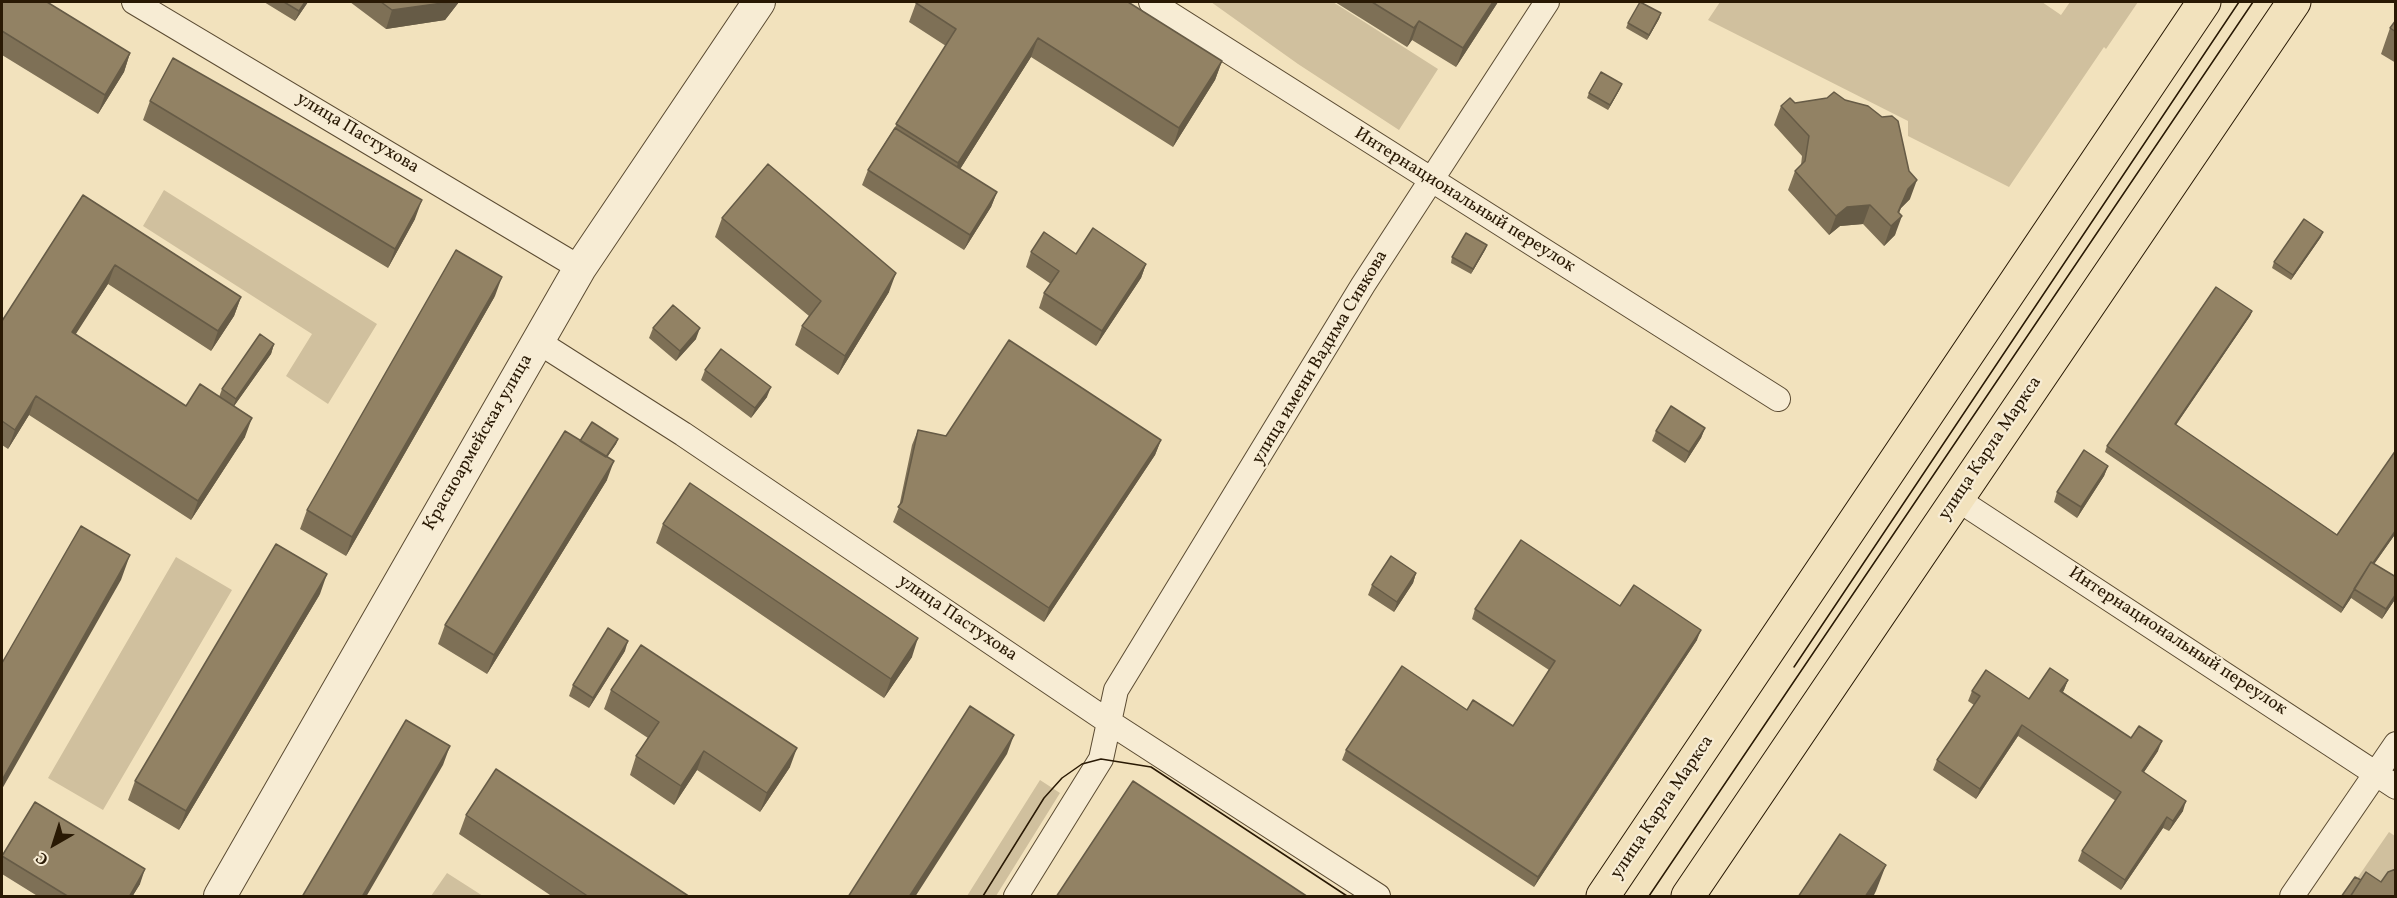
<!DOCTYPE html>
<meta charset="utf-8">
<style>
body{margin:0}
#map{position:relative;width:2397px;height:898px;overflow:hidden;background:#f2e2bd;font-family:Vollkorn,serif}
canvas{display:block}
.frame{position:absolute;inset:0;border:3px solid #291904;pointer-events:none}
.north{position:absolute;left:24px;top:814px;width:60px;height:60px;-webkit-text-stroke:4px #f7ecd4;paint-order:stroke;rotate:219deg;font-size:16px;font-weight:700;line-height:24px;text-align:center;color:#291904}
.north::after{content:'';display:block;margin:auto;width:21px;height:27px;background:#291904;clip-path:polygon(50% 0,100% 100%,50% 72%,0 100%)}
</style>
<div id="map">
<canvas width="2397" height="898"></canvas>
<div class="frame"></div>
<div class="north">С</div>
</div>
<script>
const ctx = document.querySelector('canvas').getContext('2d');
ctx.lineJoin = 'round';
function fill(path, color) { ctx.fillStyle = color; ctx.fill(path, 'evenodd'); }
function trace(path, color, width, dash) { ctx.strokeStyle = color; ctx.lineWidth = width; ctx.lineCap = dash ? 'butt' : 'round'; ctx.setLineDash(dash || []); ctx.stroke(path); }
function label(font, color, halo, rows, align = 'center') {
  ctx.font = font + ' Vollkorn,serif'; ctx.lineWidth = 4.5; ctx.setLineDash([]); ctx.textBaseline = 'middle'; ctx.strokeStyle = halo; ctx.fillStyle = color; for (const [text, x, y, turn = 0] of rows) {
    ctx.save(); ctx.translate(x, y); ctx.rotate((+turn || 0) * Math.PI / 180); ctx.textAlign = isNaN(turn) ? turn : align; if (halo) ctx.strokeText(text, 0, 0); ctx.fillText(text, 0, 0); ctx.restore();
  }
}
const green = new Path2D(`
 M 1211,2 L 1333,2 L 1438,69 L 1399,130 L 1298,64 Z
 M 1720,2 L 2042,2 L 2061,15 L 2070,2 L 2138,2 L 2106,49 L 2104,47 L 2009,187 L 1908,136 L 1908,121 L 1708,20 Z
 M 164,190 L 377,324 L 328,404 L 286,376 L 312,334 L 143,226 Z
 M 176,557 L 232,590 L 103,810 L 48,778 Z
 M 1040,780 L 1060,793 L 996,896 L 967,896 Z
 M 2389,832 L 2395,836 L 2395,896 L 2345,896 Z
 M 447,873 L 483,896 L 431,896 Z`);
const minor = new Path2D(`
 M 134,2 L 580,268
 M 1151,2 L 1778,399
 M 537,341 L 683,434 L 1109,722 L 1378,896
 M 1957,499 L 2396,787
 M 1016,896 L 1101,759 L 1116,690 L 1363,285 L 1547,2
 M 2292,896 L 2396,744`);
const tertiary = new Path2D(`
 M 220,896 L 580,268 L 759,2`);
const primary = new Path2D(`
 M 1603,896 L 2204,2
 M 1688,896 L 2294,2`);
const tram = new Path2D(`
 M 1794,667 L 2239,2
 M 983,896 L 1044,798 L 1062,778 L 1082,764 L 1101,759 L 1151,767 L 1347,896
 M 1649,896 L 2253,2`);
const wall = new Path2D(`
 M 2,2 L 130,53 L 124,72 L 98,114 L 2,55 Z
 M 264,2 L 308,2 L 295,21 Z
 M 350,2 L 459,2 L 445,20 L 386,29 Z
 M 1335,2 L 1498,2 L 1456,67 L 1412,40 L 1407,47 Z
 M 916,3 L 1222,61 L 1215,80 L 1173,147 L 1031,57 L 960,169 L 997,192 L 991,207 L 964,250 L 862,185 L 868,170 L 946,46 L 909,22 Z
 M 1661,13 L 1659,19 L 1647,40 L 1626,28 L 1628,23 Z
 M 2396,20 L 2396,63 L 2381,54 L 2390,28 Z
 M 1622,84 L 1620,89 L 1608,110 L 1587,98 L 1589,93 Z
 M 150,101 L 415,219 L 388,268 L 143,120 Z
 M 1795,103 L 1910,199 L 1901,208 L 1899,213 L 1895,235 L 1884,246 L 1863,224 L 1840,226 L 1829,235 L 1788,190 L 1795,171 L 1801,165 L 1802,156 L 1774,125 L 1781,106 Z
 M 83,195 L 241,297 L 234,316 L 211,351 L 108,284 L 75,334 L 186,406 L 219,397 L 222,389 L 274,344 L 271,354 L 234,406 L 245,437 L 191,520 L 29,415 L 8,449 L 2,445 L 2,321 Z
 M 722,218 L 889,292 L 838,375 L 795,345 L 802,326 L 809,316 L 715,237 Z
 M 2321,237 L 2291,280 L 2272,268 L 2274,262 Z
 M 1487,245 L 1485,250 L 1471,274 L 1451,263 L 1452,257 Z
 M 1031,252 L 1076,254 L 1146,264 L 1141,278 L 1096,346 L 1039,308 L 1044,293 L 1051,284 L 1026,267 Z
 M 495,296 L 346,556 L 300,529 L 307,510 Z
 M 2252,311 L 2250,316 L 2176,425 L 2337,535 L 2396,450 L 2396,533 L 2374,564 L 2396,577 L 2396,598 L 2382,619 L 2351,598 L 2341,613 L 2105,452 L 2107,446 Z
 M 653,328 L 696,339 L 676,361 L 649,338 Z
 M 705,370 L 767,397 L 751,418 L 701,380 Z
 M 1705,428 L 1701,438 L 1685,463 L 1652,441 L 1656,431 Z
 M 918,430 L 946,436 L 1161,440 L 1155,455 L 1044,622 L 893,522 L 899,507 L 912,445 Z
 M 618,439 L 616,444 L 607,457 L 607,480 L 487,674 L 438,644 L 445,625 L 580,441 Z
 M 2108,466 L 2104,476 L 2077,518 L 2054,502 L 2057,492 Z
 M 663,524 L 912,657 L 884,698 L 656,543 Z
 M 1416,573 L 1413,583 L 1394,612 L 1368,595 L 1372,585 Z
 M 320,594 L 179,830 L 128,800 L 135,781 Z
 M 1620,606 L 1697,640 L 1534,887 L 1342,760 L 1346,750 L 1467,710 L 1513,726 L 1549,670 L 1472,619 L 1475,609 Z
 M 625,651 L 589,708 L 569,696 L 573,685 Z
 M 2068,680 L 2063,692 L 2131,738 L 2158,751 L 2144,772 L 2183,811 L 2169,831 L 2163,828 L 2121,890 L 2078,861 L 2082,851 L 2116,801 L 2018,736 L 1976,799 L 1933,770 L 1937,760 L 1974,705 L 1968,701 L 1972,691 L 2029,699 Z
 M 611,690 L 790,767 L 760,812 L 697,770 L 674,805 L 630,775 L 636,756 L 648,738 L 604,709 Z
 M 466,815 L 690,897 L 553,897 L 459,834 Z
 M 2,856 L 140,884 L 132,897 L 39,897 L 2,874 Z`);
const shadedWall = new Path2D(`
 M 305,2 L 308,2 L 295,21 L 299,11 Z
 M 450,2 L 459,2 L 445,20 L 386,29 L 392,10 Z
 M 1493,2 L 1498,2 L 1456,67 L 1463,48 Z
 M 1661,13 L 1659,19 L 1647,40 L 1649,35 Z
 M 1419,21 L 1412,40 L 1407,47 L 1414,28 Z
 M 1038,38 L 1031,57 L 952,182 L 958,163 Z
 M 130,53 L 124,72 L 98,114 L 105,95 Z
 M 1222,61 L 1215,80 L 1173,147 L 1179,128 Z
 M 1622,84 L 1620,89 L 1608,110 L 1610,105 Z
 M 1917,180 L 1910,199 L 1901,208 L 1894,223 L 1902,216 L 1895,235 L 1884,246 L 1891,226 L 1908,189 Z
 M 997,192 L 991,207 L 964,250 L 970,235 Z
 M 422,200 L 415,219 L 388,268 L 395,249 Z
 M 1870,205 L 1863,224 L 1840,226 L 1829,235 L 1836,216 L 1847,207 Z
 M 2323,232 L 2321,237 L 2291,280 L 2293,275 Z
 M 1487,245 L 1485,250 L 1471,274 L 1473,269 Z
 M 1146,264 L 1141,278 L 1096,346 L 1102,331 Z
 M 115,265 L 108,284 L 65,351 L 72,332 Z
 M 896,273 L 889,292 L 838,375 L 845,356 Z
 M 502,277 L 495,296 L 346,556 L 352,537 Z
 M 241,297 L 234,316 L 211,351 L 218,331 Z
 M 2252,311 L 2250,316 L 2173,429 L 2175,424 Z
 M 700,328 L 696,339 L 676,361 L 680,351 Z
 M 274,344 L 271,354 L 232,409 L 236,399 Z
 M 771,387 L 767,397 L 751,418 L 755,408 Z
 M 36,396 L 29,415 L 8,449 L 15,430 Z
 M 252,418 L 245,437 L 191,520 L 198,501 Z
 M 1705,428 L 1701,438 L 1685,463 L 1689,452 Z
 M 618,439 L 616,444 L 604,462 L 606,457 Z
 M 1161,440 L 1155,455 L 1044,622 L 1049,608 Z
 M 614,461 L 607,480 L 487,674 L 494,655 Z
 M 2108,466 L 2104,476 L 2077,518 L 2081,507 Z
 M 2396,530 L 2396,533 L 2356,590 L 2355,589 Z
 M 130,555 L 121,580 L 2,789 L 2,780 Z
 M 1416,573 L 1413,583 L 1394,612 L 1397,602 Z
 M 327,574 L 320,594 L 179,830 L 186,811 Z
 M 2353,593 L 2351,598 L 2341,613 L 2343,608 Z
 M 2396,594 L 2396,598 L 2382,619 L 2386,609 Z
 M 1701,630 L 1697,640 L 1534,887 L 1538,877 Z
 M 918,638 L 912,657 L 884,698 L 891,679 Z
 M 628,641 L 625,651 L 589,708 L 593,698 Z
 M 2068,680 L 2064,690 L 2057,701 L 2060,691 Z
 M 2022,725 L 2018,736 L 1976,799 L 1980,789 Z
 M 1014,735 L 1007,754 L 915,897 L 909,897 Z
 M 2162,741 L 2158,751 L 2138,781 L 2142,771 Z
 M 450,746 L 443,765 L 366,897 L 362,897 Z
 M 797,748 L 790,767 L 760,812 L 767,793 Z
 M 704,751 L 697,770 L 674,805 L 681,786 Z
 M 2186,801 L 2183,811 L 2169,831 L 2173,821 Z
 M 2167,817 L 2163,828 L 2121,890 L 2125,880 Z
 M 1886,865 L 1876,891 L 1873,897 L 1865,897 Z
 M 145,869 L 140,884 L 132,897 L 129,897 Z`);
const building = new Path2D(`
 M 2,2 L 47,2 L 130,53 L 105,95 L 2,31 Z
 M 284,2 L 305,2 L 299,11 Z
 M 381,2 L 450,2 L 392,10 Z
 M 917,2 L 1128,2 L 1222,61 L 1179,128 L 1038,38 L 958,163 L 896,124 L 956,29 L 916,3 Z
 M 1372,2 L 1493,2 L 1463,48 L 1419,21 L 1414,28 Z
 M 1640,2 L 1661,13 L 1649,35 L 1628,23 Z
 M 2396,20 L 2396,32 L 2390,28 Z
 M 173,58 L 422,200 L 395,249 L 150,101 Z
 M 1601,72 L 1622,84 L 1610,105 L 1589,93 Z
 M 1834,92 L 1845,100 L 1868,106 L 1882,117 L 1892,116 L 1898,121 L 1909,171 L 1917,180 L 1908,189 L 1898,212 L 1902,216 L 1891,226 L 1870,205 L 1847,207 L 1836,216 L 1795,171 L 1805,161 L 1809,136 L 1781,106 L 1790,98 L 1795,103 L 1827,98 Z
 M 895,128 L 997,192 L 970,235 L 868,170 Z
 M 768,164 L 896,273 L 845,356 L 802,326 L 821,301 L 722,218 Z
 M 83,195 L 241,297 L 218,331 L 115,265 L 72,332 L 186,406 L 200,384 L 252,418 L 198,501 L 36,396 L 15,430 L 2,421 L 2,321 Z
 M 2304,219 L 2323,232 L 2293,275 L 2274,262 Z
 M 1093,228 L 1146,264 L 1102,331 L 1044,293 L 1059,271 L 1031,252 L 1044,232 L 1076,254 Z
 M 1466,233 L 1487,245 L 1473,269 L 1452,257 Z
 M 456,250 L 502,277 L 352,537 L 307,510 Z
 M 2216,287 L 2252,311 L 2175,424 L 2337,535 L 2396,450 L 2396,530 L 2373,563 L 2371,562 L 2343,608 L 2107,446 Z
 M 673,305 L 700,328 L 680,351 L 653,328 Z
 M 260,334 L 274,344 L 236,399 L 222,389 Z
 M 1009,340 L 1161,440 L 1049,608 L 898,507 L 902,502 L 918,430 L 946,436 Z
 M 721,349 L 771,387 L 755,408 L 705,370 Z
 M 1671,406 L 1705,428 L 1689,452 L 1656,431 Z
 M 592,422 L 618,439 L 606,457 L 580,441 Z
 M 565,431 L 614,461 L 494,655 L 445,625 Z
 M 2084,450 L 2108,466 L 2081,507 L 2057,492 Z
 M 690,483 L 918,638 L 891,679 L 663,524 Z
 M 81,526 L 130,555 L 2,780 L 2,663 Z
 M 1521,540 L 1620,606 L 1634,585 L 1701,630 L 1538,877 L 1346,750 L 1402,666 L 1467,710 L 1473,700 L 1513,726 L 1555,661 L 1475,609 Z
 M 276,544 L 327,574 L 186,811 L 135,781 Z
 M 1391,556 L 1416,573 L 1397,602 L 1372,585 Z
 M 2371,562 L 2396,577 L 2396,594 L 2386,609 L 2354,589 Z
 M 608,628 L 628,641 L 593,698 L 573,685 Z
 M 641,645 L 797,748 L 767,793 L 704,751 L 681,786 L 636,756 L 659,722 L 611,690 Z
 M 2050,668 L 2068,680 L 2060,691 L 2131,738 L 2139,726 L 2162,741 L 2142,771 L 2186,801 L 2173,821 L 2167,817 L 2125,880 L 2082,851 L 2121,792 L 2022,725 L 1980,789 L 1937,760 L 1980,696 L 1972,691 L 1986,670 L 2029,699 Z
 M 970,706 L 1014,735 L 909,897 L 848,897 Z
 M 406,720 L 450,746 L 362,897 L 302,897 Z
 M 496,769 L 690,897 L 589,897 L 466,815 Z
 M 1133,781 L 1308,897 L 1056,897 Z
 M 35,802 L 145,869 L 129,897 L 69,897 L 2,856 Z
 M 1840,834 L 1886,865 L 1865,897 L 1798,897 Z
 M 2396,869 L 2396,897 L 2350,897 L 2366,872 L 2381,882 L 2388,872 Z
 M 2355,877 L 2361,880 L 2350,897 L 2341,897 Z`);
const streetNames = [
 ["улица Пастухова",357,134,31],
 ["Интернациональный переулок",1464,201,32],
 ["улица имени Вадима Сивкова",1321,358,-59],
 ["Красноармейская улица",479,443,-60],
 ["улица Карла Маркса",1991,449,-56],
 ["улица Пастухова",957,619,34],
 ["Интернациональный переулок",2177,642,33],
 ["улица Карла Маркса",1663,808,-56]
];
fill(green, '#d0c09e');
trace(minor, '#5b4b32', 26);
trace(tertiary, '#5b4b32', 34);
trace(primary, '#291904', 35);
trace(minor, '#f7ecd4', 24);
trace(tertiary, '#f7ecd4', 32);
trace(primary, '#f2e2bd', 33);
trace(tram, '#291904', 1.5);
fill(wall, '#7e7056');
fill(shadedWall, '#665b46');
fill(building, '#928264');
trace(building, '#665b46', 1.5);
label('18px', '#291904', '#f7ecd4', streetNames);
</script>
